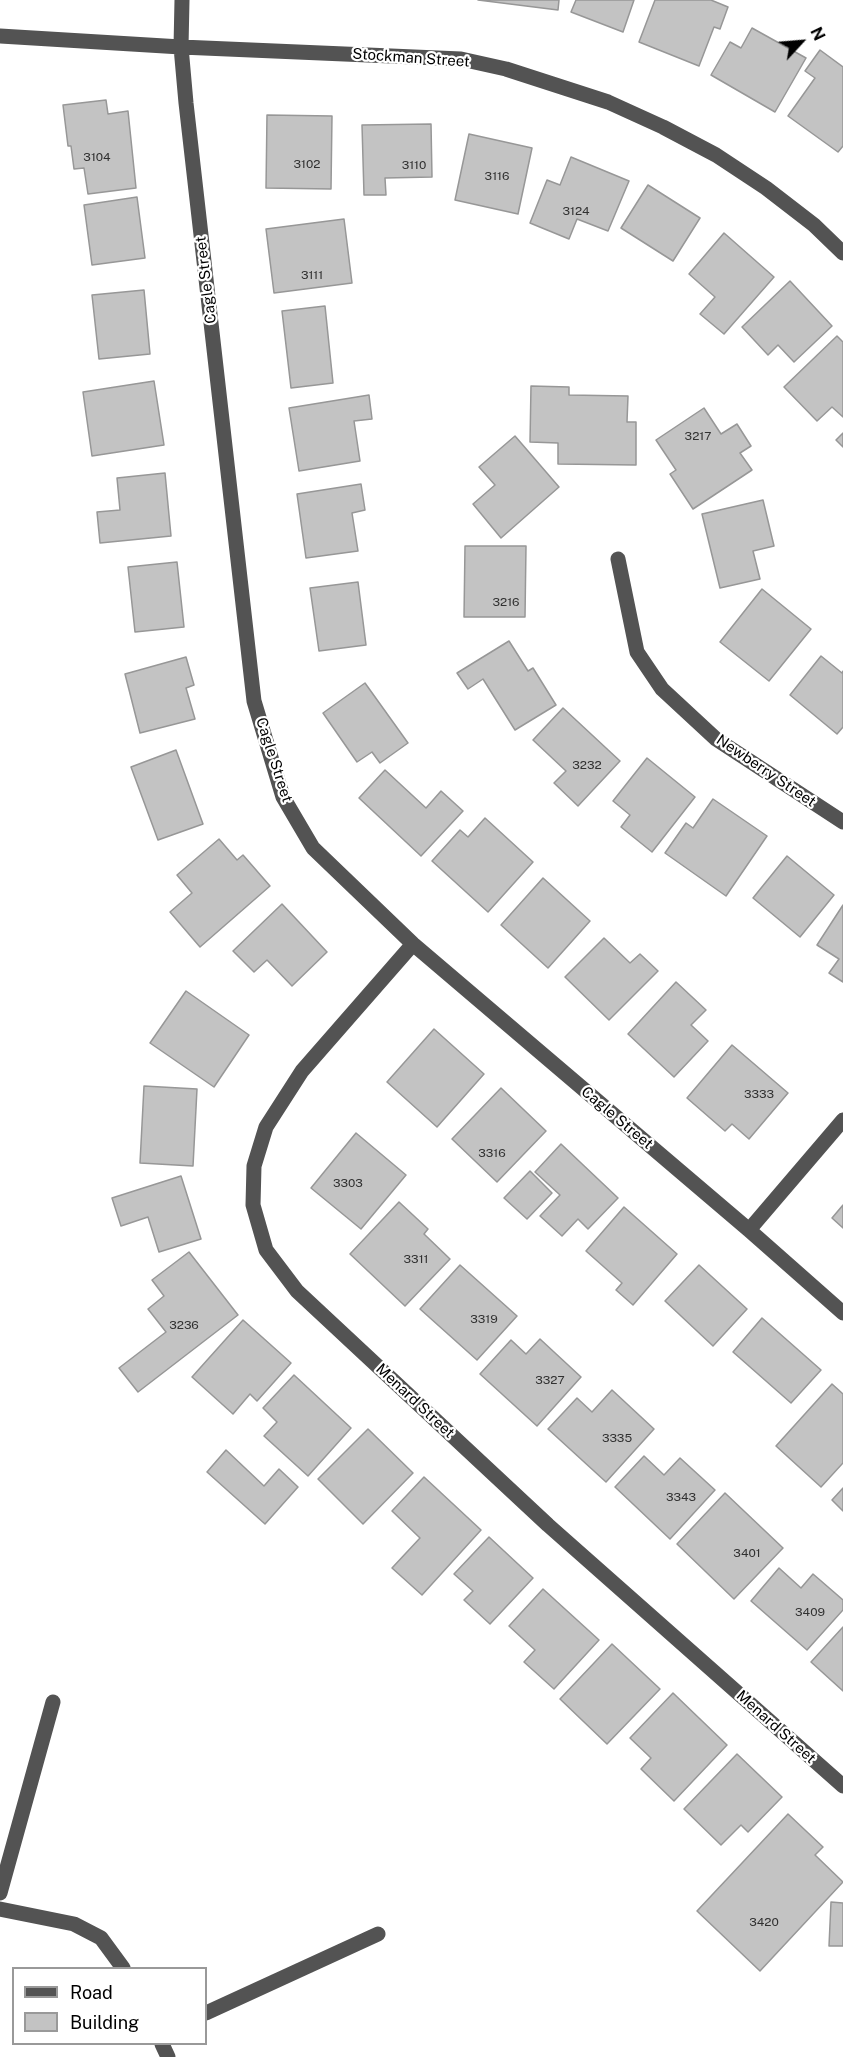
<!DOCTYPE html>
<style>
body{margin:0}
#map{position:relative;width:843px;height:2057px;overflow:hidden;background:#fff;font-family:"Public Sans",sans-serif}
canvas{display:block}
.legend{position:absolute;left:12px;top:1967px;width:195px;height:78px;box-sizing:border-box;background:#fff;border:2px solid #999;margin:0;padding:8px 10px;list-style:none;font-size:18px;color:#000}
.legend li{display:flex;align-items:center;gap:12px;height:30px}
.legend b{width:30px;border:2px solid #999}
.north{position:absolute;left:771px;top:12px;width:60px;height:60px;-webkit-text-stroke:4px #fff;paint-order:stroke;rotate:64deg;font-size:16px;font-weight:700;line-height:24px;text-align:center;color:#000}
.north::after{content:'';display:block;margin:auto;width:21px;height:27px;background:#000;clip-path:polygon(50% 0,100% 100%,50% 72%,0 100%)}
</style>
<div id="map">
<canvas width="843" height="2057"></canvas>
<ul class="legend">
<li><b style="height:8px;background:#535353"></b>Road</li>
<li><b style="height:16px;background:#c3c3c3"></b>Building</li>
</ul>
<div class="north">N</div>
</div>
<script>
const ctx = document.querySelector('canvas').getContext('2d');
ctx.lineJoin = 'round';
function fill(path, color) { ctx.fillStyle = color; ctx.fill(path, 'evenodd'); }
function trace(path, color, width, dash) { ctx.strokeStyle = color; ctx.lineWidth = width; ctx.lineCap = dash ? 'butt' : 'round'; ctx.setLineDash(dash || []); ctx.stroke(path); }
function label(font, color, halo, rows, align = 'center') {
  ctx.font = font + ' "Public Sans",sans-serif'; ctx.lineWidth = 4.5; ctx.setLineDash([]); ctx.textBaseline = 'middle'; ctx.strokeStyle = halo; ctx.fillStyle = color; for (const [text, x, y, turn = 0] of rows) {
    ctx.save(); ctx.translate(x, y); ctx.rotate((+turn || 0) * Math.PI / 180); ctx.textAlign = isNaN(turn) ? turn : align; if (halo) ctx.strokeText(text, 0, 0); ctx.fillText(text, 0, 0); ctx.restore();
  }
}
const building = new Path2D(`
 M 478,0 L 559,0 L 558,10 Z
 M 576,0 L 634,0 L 623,32 L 571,12 Z
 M 655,0 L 711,0 L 728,7 L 720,29 L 714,27 L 699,66 L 639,42 Z
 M 752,28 L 806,58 L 775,112 L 711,75 L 730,42 L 741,48 Z
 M 820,50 L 843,67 L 843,146 L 838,152 L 788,116 L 815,78 L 805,71 Z
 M 106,100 L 108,114 L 128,111 L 136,188 L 88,194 L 84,168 L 74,169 L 71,146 L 68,146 L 63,105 Z
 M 267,115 L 332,116 L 331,189 L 266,188 Z
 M 431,124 L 432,177 L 385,178 L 386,195 L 364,195 L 362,125 Z
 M 469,134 L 532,148 L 518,214 L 455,200 Z
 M 571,157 L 629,181 L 608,231 L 577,219 L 569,239 L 530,223 L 547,180 L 560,185 Z
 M 648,185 L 700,218 L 673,261 L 621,228 Z
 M 137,197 L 145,258 L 92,265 L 84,205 Z
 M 344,219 L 352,283 L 274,293 L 266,229 Z
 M 724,233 L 774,277 L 724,334 L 700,314 L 715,297 L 689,274 Z
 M 790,281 L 832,326 L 794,362 L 778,345 L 768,355 L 742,327 Z
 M 144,290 L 150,354 L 99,359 L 92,295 Z
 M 325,306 L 333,383 L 291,388 L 282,311 Z
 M 837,336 L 843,342 L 843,417 L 832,407 L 817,421 L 784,387 Z
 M 154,381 L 164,445 L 92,456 L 83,392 Z
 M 531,386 L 569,387 L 569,395 L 628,396 L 627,422 L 636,422 L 636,465 L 558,464 L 558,443 L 530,442 Z
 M 369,395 L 372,419 L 354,421 L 360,461 L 299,471 L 289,408 Z
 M 704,408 L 721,434 L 737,424 L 751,446 L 740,453 L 752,470 L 693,509 L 670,474 L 676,470 L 656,440 Z
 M 843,433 L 843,447 L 836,440 Z
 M 515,436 L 559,487 L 501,538 L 473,504 L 495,485 L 479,467 Z
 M 165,473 L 171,536 L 100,543 L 97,512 L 120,510 L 117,478 Z
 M 361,484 L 365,510 L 352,513 L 358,551 L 306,558 L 297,494 Z
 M 763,500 L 774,546 L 753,551 L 760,579 L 720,588 L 702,514 Z
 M 465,546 L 526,546 L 525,617 L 464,617 Z
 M 177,562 L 184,627 L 135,632 L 128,567 Z
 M 358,582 L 366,645 L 319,651 L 310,588 Z
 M 762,589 L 811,629 L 769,681 L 720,642 Z
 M 509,641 L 528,671 L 533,668 L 556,705 L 515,730 L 483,679 L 468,689 L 457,673 Z
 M 821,656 L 842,673 L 843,671 L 843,727 L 837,734 L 790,695 Z
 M 186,657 L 194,685 L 186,688 L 195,719 L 140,733 L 125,674 Z
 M 365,683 L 408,743 L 380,763 L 372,752 L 357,762 L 323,713 Z
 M 563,708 L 620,761 L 578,806 L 554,783 L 566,771 L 533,740 Z
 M 176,750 L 203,824 L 158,840 L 131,767 Z
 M 647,758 L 695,797 L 652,852 L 621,827 L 630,815 L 613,801 Z
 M 385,770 L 426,808 L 441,791 L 463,811 L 421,856 L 359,798 Z
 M 713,799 L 767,836 L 726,896 L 665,853 L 686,823 L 693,828 Z
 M 485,818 L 533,862 L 488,912 L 432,861 L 460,830 L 468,837 Z
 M 219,839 L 237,860 L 243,855 L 270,886 L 200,947 L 170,912 L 192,893 L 177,875 Z
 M 787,856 L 834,895 L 800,937 L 753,898 Z
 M 543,878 L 590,921 L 548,968 L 501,925 Z
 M 282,904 L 327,952 L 292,986 L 267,960 L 254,972 L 233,951 Z
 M 843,905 L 843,982 L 829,973 L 839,959 L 817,945 Z
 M 604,938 L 630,963 L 640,954 L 658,971 L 609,1020 L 565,977 Z
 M 676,982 L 706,1010 L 691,1025 L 708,1041 L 674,1077 L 628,1034 Z
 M 186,991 L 249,1035 L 214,1087 L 150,1043 Z
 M 434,1029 L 484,1074 L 437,1127 L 387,1082 Z
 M 732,1045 L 788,1093 L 749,1139 L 732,1124 L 725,1131 L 687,1098 Z
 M 144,1086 L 197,1089 L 193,1166 L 140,1163 Z
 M 501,1088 L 546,1131 L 497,1182 L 452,1139 Z
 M 356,1133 L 406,1175 L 361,1229 L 311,1188 Z
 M 561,1144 L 618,1198 L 588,1229 L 578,1219 L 562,1236 L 540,1216 L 560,1195 L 535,1172 Z
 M 530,1171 L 552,1193 L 527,1219 L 504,1198 Z
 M 181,1176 L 201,1239 L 159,1252 L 148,1217 L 121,1226 L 112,1198 Z
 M 399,1202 L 428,1229 L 424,1234 L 450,1259 L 405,1306 L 350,1254 Z
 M 843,1205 L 843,1228 L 832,1218 Z
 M 624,1207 L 677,1254 L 633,1305 L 616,1290 L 622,1283 L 586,1251 Z
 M 189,1252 L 238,1315 L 138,1392 L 119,1368 L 166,1332 L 148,1309 L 164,1296 L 152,1280 Z
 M 460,1265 L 517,1316 L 477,1360 L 420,1309 Z
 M 699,1265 L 747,1309 L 713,1346 L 665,1301 Z
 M 762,1318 L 821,1370 L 791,1403 L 733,1352 Z
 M 243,1320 L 291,1363 L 257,1401 L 250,1394 L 233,1414 L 192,1377 Z
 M 540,1339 L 581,1377 L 537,1426 L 480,1374 L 511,1340 L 526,1354 Z
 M 294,1375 L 351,1428 L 308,1476 L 264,1436 L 277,1422 L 263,1408 Z
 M 832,1384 L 843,1394 L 843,1463 L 821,1487 L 776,1446 Z
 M 612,1390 L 654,1429 L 606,1482 L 548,1429 L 577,1398 L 592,1412 Z
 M 368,1429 L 413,1473 L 363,1524 L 318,1479 Z
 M 226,1450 L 264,1486 L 279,1469 L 298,1487 L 265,1524 L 207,1472 Z
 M 644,1456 L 664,1475 L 680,1458 L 715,1490 L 670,1539 L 615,1487 Z
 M 424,1477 L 481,1530 L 422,1595 L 392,1568 L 420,1538 L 392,1511 Z
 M 843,1488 L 843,1511 L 832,1500 Z
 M 725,1493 L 783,1548 L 734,1599 L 677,1544 Z
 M 489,1537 L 533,1578 L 490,1624 L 464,1600 L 473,1591 L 454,1574 Z
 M 779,1568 L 801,1588 L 813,1574 L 843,1600 L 843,1610 L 807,1650 L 751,1601 Z
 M 543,1589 L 599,1640 L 554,1689 L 524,1662 L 535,1650 L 509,1626 Z
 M 843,1627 L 843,1691 L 811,1662 Z
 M 612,1644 L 660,1689 L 607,1744 L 560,1699 Z
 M 673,1693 L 727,1745 L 674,1801 L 641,1769 L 651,1758 L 630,1738 Z
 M 737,1754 L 782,1797 L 748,1832 L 741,1825 L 721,1845 L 684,1809 Z
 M 788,1814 L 823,1847 L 815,1855 L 843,1882 L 760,1971 L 697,1911 Z
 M 831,1902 L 843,1903 L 843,1946 L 829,1946 Z`);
const minor = new Path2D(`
 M 182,0 L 181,47 L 186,103 L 254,701 L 283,797 L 313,848 L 413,944 L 749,1230 L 843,1313
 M 0,36 L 181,47 L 461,59 L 506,69 L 608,102 L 663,127 L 716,155 L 766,188 L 814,225 L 843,253
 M 618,559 L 637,652 L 662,689 L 716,739 L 843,822
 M 413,944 L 302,1071 L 266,1127 L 254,1166 L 253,1205 L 266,1250 L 297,1291 L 548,1525 L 843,1786
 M 749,1230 L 843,1120
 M 0,1893 L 53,1702
 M 0,1909 L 74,1924 L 101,1938 L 123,1968
 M 206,2013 L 378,1934
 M 162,2044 L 168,2057`);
const numberNames = [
 ["3104",97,157],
 ["3102",307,164],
 ["3110",414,165],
 ["3116",497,176],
 ["3124",576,211],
 ["3111",312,275],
 ["3217",698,436],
 ["3216",506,602],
 ["3232",587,765],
 ["3333",759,1094],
 ["3316",492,1153],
 ["3303",348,1183],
 ["3311",416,1259],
 ["3319",484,1319],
 ["3236",184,1325],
 ["3327",550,1380],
 ["3335",617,1438],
 ["3343",681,1497],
 ["3401",747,1553],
 ["3409",810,1612],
 ["3420",764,1922]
];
const streetNames = [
 ["Stockman Street",411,58,4],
 ["Cagle Street",206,280,-97],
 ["Cagle Street",274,760,72],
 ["Newberry Street",766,771,34],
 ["Cagle Street",617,1118,40],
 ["Menard Street",415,1401,43],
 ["Menard Street",776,1727,42]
];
fill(building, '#c3c3c3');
trace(building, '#979797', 1.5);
trace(minor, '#535353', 15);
label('12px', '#313131', null, numberNames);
label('15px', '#000', '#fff', streetNames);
</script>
